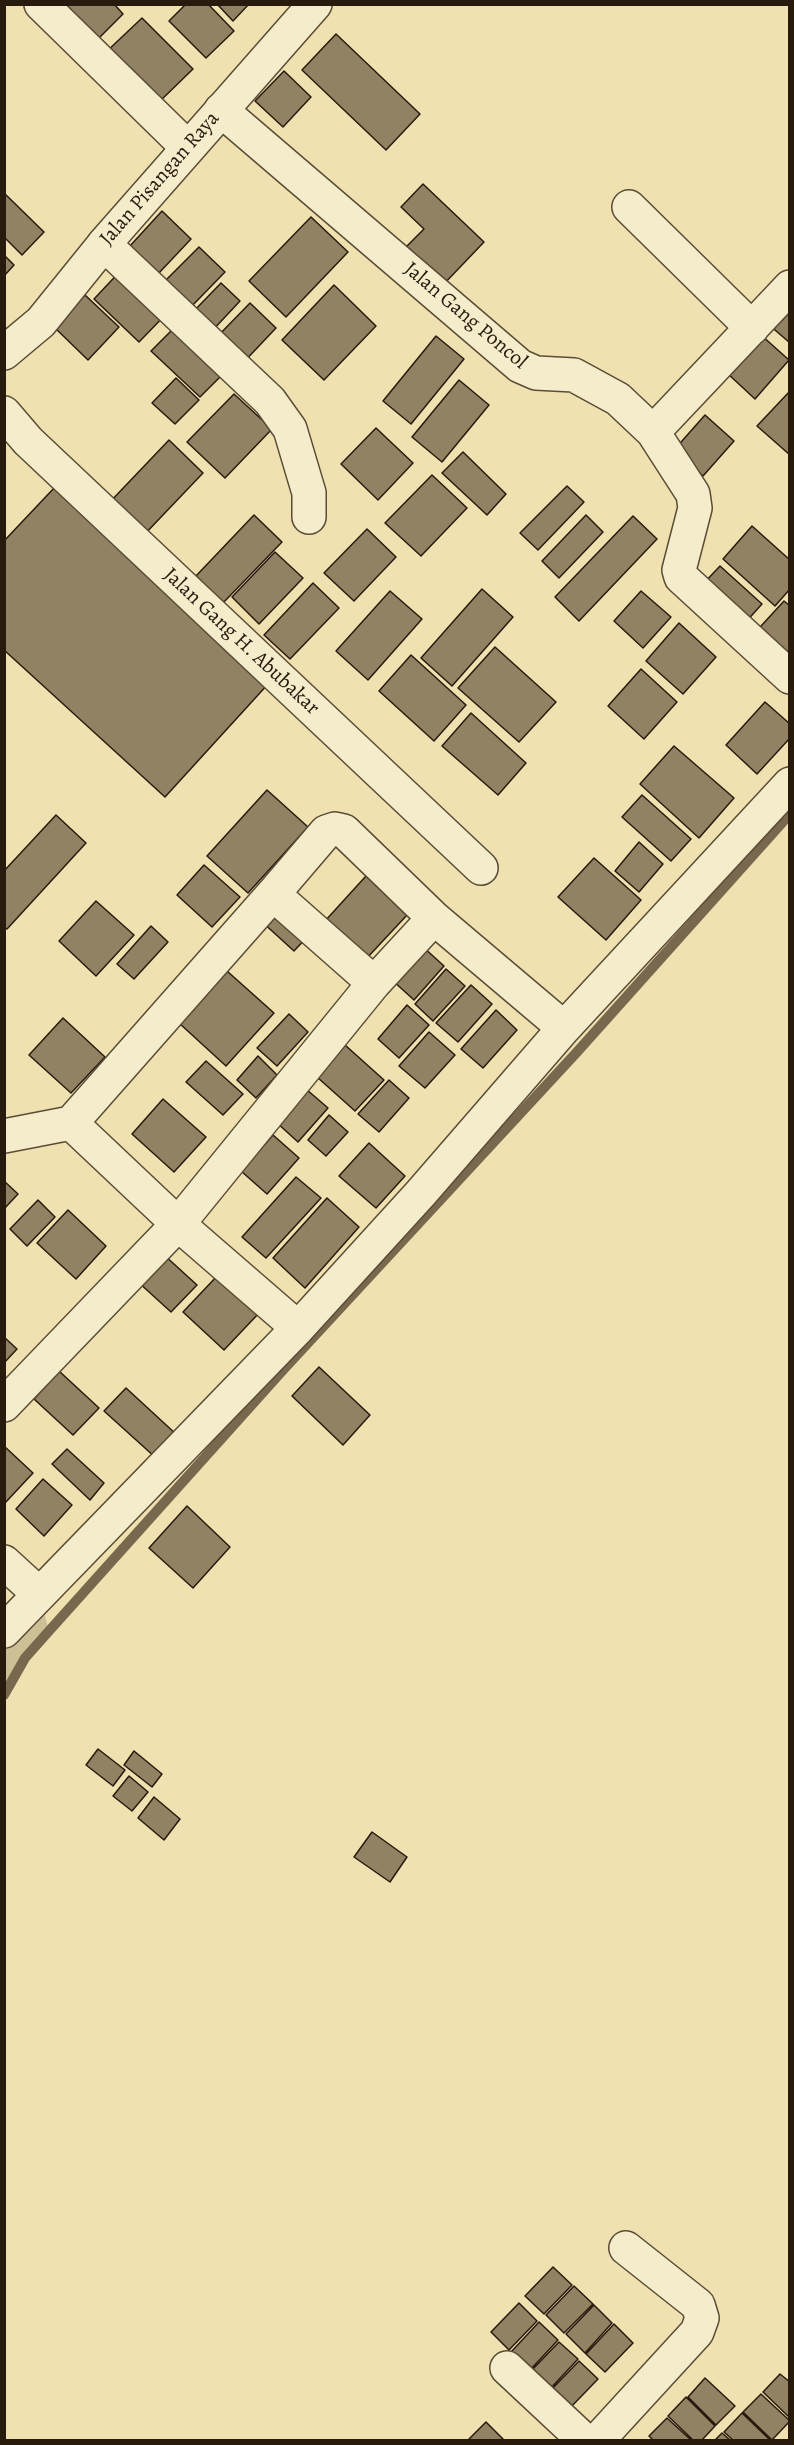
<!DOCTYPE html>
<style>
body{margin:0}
#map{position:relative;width:794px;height:2445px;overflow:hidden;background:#efe2b0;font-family:Alegreya,serif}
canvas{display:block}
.frame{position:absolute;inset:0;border:6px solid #291a0e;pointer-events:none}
</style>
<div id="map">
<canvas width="794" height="2445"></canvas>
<div class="frame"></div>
</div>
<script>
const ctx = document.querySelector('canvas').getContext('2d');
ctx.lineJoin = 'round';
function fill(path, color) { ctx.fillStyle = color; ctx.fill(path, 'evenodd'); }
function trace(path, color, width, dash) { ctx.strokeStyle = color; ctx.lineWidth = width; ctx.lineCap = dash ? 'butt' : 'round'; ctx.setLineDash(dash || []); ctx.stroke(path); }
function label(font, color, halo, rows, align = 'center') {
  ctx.font = font + ' Alegreya,serif'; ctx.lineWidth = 5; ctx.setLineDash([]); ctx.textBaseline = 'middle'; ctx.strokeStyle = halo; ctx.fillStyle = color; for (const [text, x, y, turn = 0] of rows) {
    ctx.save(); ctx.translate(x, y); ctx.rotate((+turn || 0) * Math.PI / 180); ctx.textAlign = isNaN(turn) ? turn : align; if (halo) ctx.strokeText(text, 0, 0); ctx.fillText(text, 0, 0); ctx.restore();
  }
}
const green = new Path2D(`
 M 39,1594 L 49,1631 L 25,1658 L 5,1695 L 5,1631 Z`);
const stream = new Path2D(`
 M 4,1695 L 25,1658 L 49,1631 L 284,1369 L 577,1052 L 790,814`);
const building = new Path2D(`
 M 62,4 L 114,4 L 123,14 L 97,40 Z
 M 186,4 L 208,4 L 234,31 L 206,58 L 169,21 Z
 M 217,4 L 249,4 L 233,21 Z
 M 142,18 L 193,69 L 157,104 L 105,53 Z
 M 336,34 L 420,114 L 386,150 L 302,70 Z
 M 284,71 L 311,97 L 283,127 L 255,101 Z
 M 423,184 L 484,242 L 442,286 L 404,249 L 424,229 L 401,207 Z
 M 4,193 L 44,232 L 22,255 L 4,237 Z
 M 162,211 L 191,239 L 158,274 L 129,247 Z
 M 311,217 L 348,252 L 286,317 L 249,281 Z
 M 199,247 L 225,272 L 189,309 L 162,284 Z
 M 4,255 L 14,265 L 4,276 Z
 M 125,266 L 170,310 L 139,342 L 94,299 Z
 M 221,283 L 240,301 L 211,332 L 192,313 Z
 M 334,285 L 376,326 L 324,380 L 282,340 Z
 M 85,295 L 119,327 L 88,360 L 54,327 Z
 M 790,300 L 790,343 L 768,324 Z
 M 250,303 L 276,328 L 241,365 L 215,339 Z
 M 179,323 L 228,369 L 200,397 L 151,351 Z
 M 761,335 L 789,360 L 755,399 L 727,373 Z
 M 436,336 L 464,359 L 411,424 L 383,401 Z
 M 176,378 L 199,400 L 175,424 L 152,403 Z
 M 459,380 L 489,405 L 442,462 L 412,437 Z
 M 790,391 L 790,455 L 757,426 Z
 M 234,394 L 272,429 L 225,478 L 187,442 Z
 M 705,415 L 734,441 L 703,476 L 674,450 Z
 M 376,428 L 413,463 L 378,500 L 341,464 Z
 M 169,440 L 203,473 L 142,537 L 108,504 Z
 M 463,452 L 506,494 L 487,515 L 442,473 Z
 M 432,475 L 467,508 L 421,556 L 385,523 Z
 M 567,486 L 584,502 L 538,550 L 520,533 Z
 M 55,487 L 269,683 L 165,797 L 4,650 L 4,541 Z
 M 254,515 L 282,542 L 222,604 L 195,577 Z
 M 586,515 L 603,532 L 559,578 L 542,561 Z
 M 633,516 L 657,539 L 579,621 L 555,597 Z
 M 752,526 L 790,560 L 790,589 L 775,606 L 723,559 Z
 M 367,529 L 396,557 L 354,601 L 324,573 Z
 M 275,552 L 303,578 L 259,624 L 232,597 Z
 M 720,566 L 762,604 L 744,624 L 702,585 Z
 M 313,583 L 339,608 L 290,659 L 264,635 Z
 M 482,589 L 513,617 L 452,686 L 421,658 Z
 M 390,591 L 422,619 L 368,680 L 336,651 Z
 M 641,591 L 671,617 L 643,648 L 614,621 Z
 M 784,601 L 790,606 L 790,662 L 750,638 Z
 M 679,623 L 716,657 L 683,694 L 646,661 Z
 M 495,647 L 556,702 L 519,742 L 458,688 Z
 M 411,655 L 466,705 L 434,741 L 379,691 Z
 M 641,669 L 677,702 L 644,739 L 608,706 Z
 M 765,702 L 790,724 L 790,738 L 757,774 L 726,745 Z
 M 471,713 L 526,763 L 498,795 L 442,746 Z
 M 674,746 L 734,798 L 699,838 L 640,784 Z
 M 267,790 L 308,827 L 248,893 L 207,856 Z
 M 642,795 L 691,839 L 671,861 L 622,817 Z
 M 56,815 L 86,843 L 7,929 L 4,927 L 4,871 Z
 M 639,842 L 663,864 L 639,892 L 615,871 Z
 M 594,858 L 641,900 L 606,940 L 558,897 Z
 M 204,865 L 240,897 L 212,927 L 177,895 Z
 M 366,876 L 408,914 L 366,959 L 325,921 Z
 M 96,901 L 134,935 L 96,976 L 59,941 Z
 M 277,904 L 310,934 L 294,951 L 261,921 Z
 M 151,926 L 168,942 L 134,979 L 117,964 Z
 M 422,946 L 444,966 L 414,1000 L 392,980 Z
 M 446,969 L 465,986 L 433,1021 L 415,1004 Z
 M 227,971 L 274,1013 L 226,1066 L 179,1023 Z
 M 471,985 L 492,1004 L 458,1042 L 436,1023 Z
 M 407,1005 L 429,1025 L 399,1058 L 378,1039 Z
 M 496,1010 L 517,1030 L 483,1068 L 461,1049 Z
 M 289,1014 L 308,1032 L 277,1066 L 257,1048 Z
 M 63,1018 L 105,1057 L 71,1093 L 29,1055 Z
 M 429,1032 L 455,1055 L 425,1088 L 399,1066 Z
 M 345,1045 L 384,1080 L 355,1111 L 317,1077 Z
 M 258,1056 L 277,1075 L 256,1098 L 237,1080 Z
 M 206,1061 L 243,1094 L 223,1115 L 186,1082 Z
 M 389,1080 L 409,1098 L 379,1132 L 358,1114 Z
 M 306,1089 L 328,1108 L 298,1142 L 276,1122 Z
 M 163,1099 L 206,1137 L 174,1172 L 132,1134 Z
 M 329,1115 L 348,1132 L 326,1156 L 308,1140 Z
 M 273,1135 L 299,1158 L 267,1194 L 241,1171 Z
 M 369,1143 L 405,1176 L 376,1208 L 339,1176 Z
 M 296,1177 L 321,1198 L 266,1258 L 242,1237 Z
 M 4,1181 L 18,1194 L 4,1209 Z
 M 327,1198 L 359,1227 L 305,1288 L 273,1258 Z
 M 38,1200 L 55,1217 L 27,1246 L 10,1229 Z
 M 68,1210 L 106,1246 L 76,1279 L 37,1243 Z
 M 163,1254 L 197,1285 L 171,1312 L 137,1281 Z
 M 219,1274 L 260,1312 L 224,1350 L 183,1312 Z
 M 4,1337 L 17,1349 L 4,1363 Z
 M 319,1367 L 370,1415 L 343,1445 L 292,1396 Z
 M 59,1371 L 99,1408 L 73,1435 L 34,1399 Z
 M 126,1388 L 177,1435 L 156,1458 L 104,1411 Z
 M 4,1446 L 33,1473 L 5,1503 L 4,1502 Z
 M 67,1449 L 104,1483 L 90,1500 L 52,1464 Z
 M 43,1479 L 72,1505 L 44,1536 L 16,1509 Z
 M 187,1506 L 230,1547 L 193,1588 L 149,1548 Z
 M 98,1749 L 125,1770 L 113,1786 L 86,1765 Z
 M 134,1751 L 162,1774 L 152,1787 L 124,1765 Z
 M 129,1776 L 148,1792 L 132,1811 L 113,1796 Z
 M 154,1797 L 180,1819 L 164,1840 L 138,1818 Z
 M 372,1832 L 407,1857 L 390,1882 L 354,1857 Z
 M 553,2267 L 572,2285 L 544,2314 L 525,2296 Z
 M 574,2286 L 593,2304 L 564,2333 L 546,2315 Z
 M 519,2303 L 537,2321 L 509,2350 L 491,2332 Z
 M 594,2305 L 612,2323 L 585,2353 L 566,2334 Z
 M 539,2322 L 558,2340 L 530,2370 L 511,2352 Z
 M 614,2324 L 633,2343 L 605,2372 L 586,2354 Z
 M 559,2342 L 578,2359 L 550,2389 L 531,2371 Z
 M 579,2361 L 598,2379 L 570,2408 L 551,2390 Z
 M 780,2374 L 790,2382 L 790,2418 L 763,2392 Z
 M 705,2378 L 735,2406 L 716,2425 L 688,2397 Z
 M 761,2394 L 790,2421 L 772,2440 L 743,2412 Z
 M 686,2397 L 715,2426 L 702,2440 L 693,2440 L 668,2416 Z
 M 742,2413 L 770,2440 L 733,2440 L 724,2432 Z
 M 667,2418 L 691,2440 L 653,2440 L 649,2436 Z
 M 486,2422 L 504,2440 L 468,2440 Z
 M 722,2433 L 730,2440 L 715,2440 Z`);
const minor = new Path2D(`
 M 41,4 L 187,147
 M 221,110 L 520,366 L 536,373 L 574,375 L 618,399 L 653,432 L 693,494 L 695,508 L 679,570 L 681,577 L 790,677
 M 629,207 L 752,328
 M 104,244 L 270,401 L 290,429 L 309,493 L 309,517
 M 4,413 L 28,441 L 481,868
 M 653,432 L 790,287
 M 273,894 L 326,832 L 335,829 L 344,831 L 434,918 L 564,1028
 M 71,1123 L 273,894 L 374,983
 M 4,1136 L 71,1123 L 178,1224 L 298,1328
 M 4,1405 L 178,1224 L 374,983 L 434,918
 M 4,1562 L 39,1594
 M 4,1631 L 298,1328 L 421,1193 L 564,1028 L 790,784
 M 507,2368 L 584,2440
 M 598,2440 L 697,2332 L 702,2318 L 698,2305 L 626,2248`);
const tertiary = new Path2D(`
 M 4,353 L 41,322 L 104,244 L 315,4`);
const streetNames = [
 ["Jalan Pisangan Raya",160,179,-49],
 ["Jalan Gang Poncol",465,316,40],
 ["Jalan Gang H. Abubakar",241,642,43]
];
fill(green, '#cdc094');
trace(stream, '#78694e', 10);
fill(building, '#908262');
trace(building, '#291a0e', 1.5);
trace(minor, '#5a4c36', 36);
trace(tertiary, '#5a4c36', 36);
trace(minor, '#f5eccc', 33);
trace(tertiary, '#f5eccc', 33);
label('21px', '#291a0e', '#f5eccc', streetNames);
</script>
